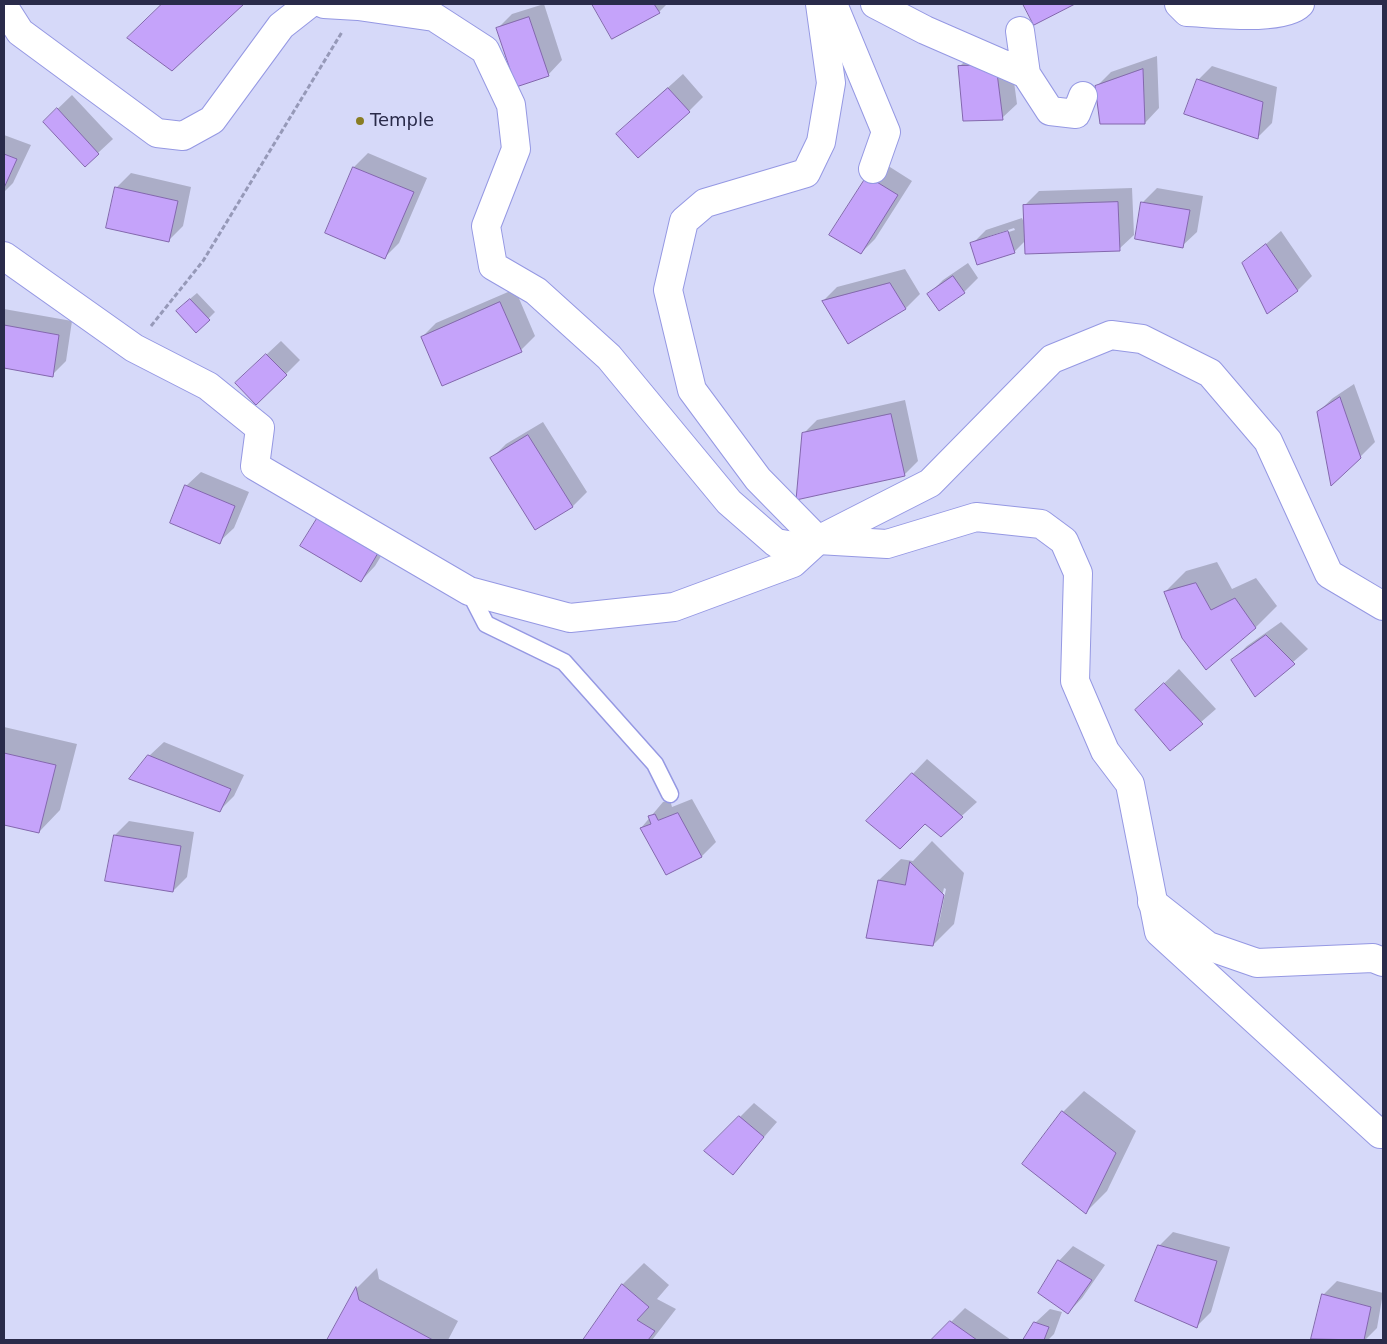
<!DOCTYPE html>
<style>
body{margin:0}
#map{position:relative;width:1387px;height:1344px;overflow:hidden;background:#d6d9f9;font-family:"DejaVu Sans",sans-serif}
canvas{display:block}
.frame{position:absolute;inset:0;border:5px solid #2a2b4a;pointer-events:none}
</style>
<div id="map">
<canvas width="1387" height="1344"></canvas>
<div class="frame"></div>
</div>
<script>
const ctx = document.querySelector('canvas').getContext('2d');
ctx.lineJoin = 'round';
function fill(path, color) { ctx.fillStyle = color; ctx.fill(path, 'evenodd'); }
function trace(path, color, width, dash) { ctx.strokeStyle = color; ctx.lineWidth = width; ctx.lineCap = dash ? 'butt' : 'round'; ctx.setLineDash(dash || []); ctx.stroke(path); }
function label(font, color, halo, rows, align = 'center') {
  ctx.font = font + ' "DejaVu Sans",sans-serif'; ctx.lineWidth = 4; ctx.setLineDash([]); ctx.textBaseline = 'middle'; ctx.strokeStyle = halo; ctx.fillStyle = color; for (const [text, x, y, turn = 0] of rows) {
    ctx.save(); ctx.translate(x, y); ctx.rotate((+turn || 0) * Math.PI / 180); ctx.textAlign = isNaN(turn) ? turn : align; if (halo) ctx.strokeText(text, 0, 0); ctx.fillText(text, 0, 0); ctx.restore();
  }
}
const shadow = new Path2D(`
 M 164,4 L 242,4 L 172,69 L 129,38 Z
 M 544,4 L 562,60 L 548,75 L 498,28 L 512,14 Z
 M 594,4 L 667,4 L 659,12 L 612,37 Z
 M 1010,52 L 1017,104 L 1002,118 L 959,67 L 973,53 Z
 M 1157,56 L 1159,108 L 1145,123 L 1097,86 L 1111,72 Z
 M 1212,66 L 1277,87 L 1272,123 L 1258,137 L 1198,80 Z
 M 683,74 L 703,97 L 689,111 L 632,120 Z
 M 72,95 L 113,139 L 85,165 L 44,122 Z
 M 4,135 L 31,145 L 13,183 L 4,192 Z
 M 368,153 L 427,178 L 399,243 L 385,257 L 354,167 Z
 M 882,162 L 912,181 L 875,239 L 861,253 L 831,234 Z
 M 131,173 L 191,187 L 183,226 L 168,241 L 117,187 Z
 M 1132,188 L 1134,235 L 1119,249 L 1026,240 L 1014,252 L 972,244 L 986,230 L 1022,218 L 1025,225 L 1025,205 L 1039,191 ZM 1014,228 L 1015,230 L 987,239 L 987,237 Z
 M 1157,188 L 1203,196 L 1197,232 L 1182,246 L 1136,238 L 1143,202 Z
 M 1281,231 L 1312,276 L 1298,290 L 1268,312 L 1243,264 Z
 M 968,263 L 978,278 L 964,292 L 929,294 L 943,280 Z
 M 905,269 L 920,294 L 906,308 L 849,342 L 823,301 L 837,287 Z
 M 515,289 L 535,336 L 521,350 L 422,337 L 436,323 Z
 M 197,293 L 215,312 L 196,331 L 184,304 Z
 M 4,309 L 72,321 L 66,361 L 52,375 L 4,366 Z
 M 281,341 L 300,360 L 286,374 L 251,369 Z
 M 1354,384 L 1375,442 L 1360,457 L 1318,412 L 1333,398 Z
 M 905,400 L 918,461 L 904,475 L 803,434 L 817,420 Z
 M 543,422 L 587,492 L 573,506 L 535,528 L 492,458 L 506,444 Z
 M 201,472 L 249,492 L 234,528 L 219,542 L 186,486 Z
 M 319,518 L 392,538 L 375,566 L 361,581 Z
 M 1217,562 L 1232,589 L 1256,578 L 1277,606 L 1256,627 L 1206,668 L 1165,592 L 1186,571 Z
 M 1281,622 L 1308,649 L 1255,695 L 1233,660 L 1247,646 Z
 M 1179,669 L 1216,709 L 1170,749 L 1151,696 Z
 M 4,727 L 77,744 L 60,810 L 39,832 L 4,823 Z
 M 164,742 L 244,775 L 234,796 L 219,811 L 149,756 Z
 M 927,759 L 977,802 L 941,835 L 926,822 L 868,821 Z
 M 692,799 L 716,842 L 702,856 L 667,874 L 641,828 L 663,802 L 670,800 L 672,807 Z
 M 129,821 L 194,832 L 187,877 L 173,891 L 115,835 Z
 M 932,841 L 964,873 L 954,924 L 933,945 L 879,880 L 901,859 L 913,861 ZM 944,888 L 946,889 L 939,923 L 936,923 Z
 M 1084,1091 L 1136,1131 L 1107,1191 L 1086,1212 L 1063,1112 Z
 M 754,1103 L 777,1122 L 733,1173 L 720,1137 Z
 M 1173,1232 L 1230,1247 L 1211,1312 L 1197,1326 L 1159,1246 Z
 M 1073,1246 L 1105,1265 L 1082,1298 L 1068,1313 L 1059,1261 Z
 M 644,1263 L 669,1285 L 657,1299 L 676,1309 L 652,1340 L 585,1340 L 623,1284 Z
 M 377,1268 L 379,1279 L 458,1321 L 448,1340 L 329,1340 L 357,1288 Z
 M 1337,1281 L 1383,1293 L 1377,1328 L 1365,1340 L 1313,1338 L 1323,1295 Z
 M 965,1308 L 1011,1340 L 933,1340 Z
 M 1050,1309 L 1062,1312 L 1054,1334 L 1048,1340 L 1024,1340 L 1035,1323 Z`);
const building = new Path2D(`
 M 162,4 L 244,4 L 172,71 L 127,38 Z
 M 592,4 L 654,4 L 660,13 L 612,39 Z
 M 1023,4 L 1075,4 L 1034,25 Z
 M 529,17 L 549,76 L 516,87 L 496,28 Z
 M 996,65 L 1003,120 L 963,121 L 958,66 Z
 M 1143,69 L 1145,124 L 1100,124 L 1095,86 Z
 M 1197,79 L 1263,102 L 1258,139 L 1184,114 Z
 M 668,88 L 690,112 L 638,158 L 616,134 Z
 M 57,108 L 99,154 L 85,167 L 43,122 Z
 M 4,154 L 17,159 L 4,188 Z
 M 353,167 L 414,192 L 385,259 L 325,233 Z
 M 867,176 L 898,195 L 861,254 L 829,235 Z
 M 115,187 L 178,201 L 169,242 L 106,228 Z
 M 1118,202 L 1120,251 L 1025,254 L 1023,205 Z
 M 1141,202 L 1190,210 L 1183,248 L 1135,239 Z
 M 1008,231 L 1015,253 L 977,265 L 970,243 Z
 M 1266,244 L 1298,291 L 1267,314 L 1242,263 Z
 M 953,276 L 965,293 L 939,311 L 927,294 Z
 M 890,283 L 906,309 L 848,344 L 822,301 Z
 M 190,299 L 210,320 L 196,333 L 176,311 Z
 M 500,302 L 522,352 L 442,386 L 421,337 Z
 M 4,325 L 59,335 L 53,377 L 4,368 Z
 M 266,354 L 287,375 L 256,405 L 235,383 Z
 M 1340,397 L 1361,458 L 1331,486 L 1317,412 Z
 M 891,414 L 905,476 L 796,500 L 802,433 Z
 M 528,435 L 573,507 L 535,530 L 490,458 Z
 M 185,485 L 235,506 L 220,544 L 170,523 Z
 M 318,517 L 378,553 L 361,582 L 300,546 Z
 M 1196,583 L 1211,610 L 1235,598 L 1256,628 L 1206,670 L 1182,638 L 1164,592 Z
 M 1266,635 L 1295,664 L 1255,697 L 1231,660 Z
 M 1164,683 L 1203,724 L 1170,751 L 1135,710 Z
 M 4,753 L 56,765 L 39,833 L 4,825 Z
 M 148,755 L 231,789 L 220,812 L 129,779 Z
 M 912,773 L 963,817 L 941,837 L 925,824 L 900,849 L 866,821 Z
 M 678,813 L 702,857 L 666,875 L 640,828 L 651,824 L 648,816 L 655,814 L 658,820 Z
 M 114,835 L 181,846 L 173,892 L 105,881 Z
 M 910,862 L 944,895 L 933,946 L 866,938 L 878,880 L 905,885 Z
 M 1062,1111 L 1116,1153 L 1086,1214 L 1022,1164 Z
 M 739,1116 L 764,1137 L 733,1175 L 704,1151 Z
 M 1158,1245 L 1217,1261 L 1197,1328 L 1135,1301 Z
 M 1058,1260 L 1092,1280 L 1068,1314 L 1038,1293 Z
 M 622,1284 L 649,1307 L 637,1320 L 655,1331 L 648,1340 L 583,1340 Z
 M 356,1287 L 359,1300 L 433,1340 L 327,1340 Z
 M 1322,1294 L 1371,1307 L 1364,1340 L 1311,1339 Z
 M 950,1321 L 977,1340 L 931,1340 Z
 M 1034,1322 L 1049,1327 L 1044,1340 L 1023,1340 Z`);
const path = new Path2D(`
 M 151,326 L 203,261 L 342,32`);
const service = new Path2D(`
 M 469,591 L 486,624 L 564,662 L 655,764 L 670,794`);
const minor = new Path2D(`
 M 324,4 L 358,6 L 434,17 L 485,50 L 511,105 L 516,149 L 486,226 L 493,266 L 536,291 L 609,357 L 729,502 L 776,543 L 794,546 L 818,540 L 930,483 L 1052,359 L 1111,335 L 1142,339 L 1210,373 L 1268,441 L 1329,574 L 1383,606
 M 833,4 L 886,132 L 873,169
 M 875,4 L 925,30 L 1026,74 L 1020,31
 M 1179,4 L 1187,12 C 1212,13 1283,22 1300,4
 M 4,7 L 20,32 L 157,133 L 183,136 L 212,120 L 281,26 L 309,4
 M 1026,74 L 1050,111 L 1076,114 L 1083,96
 M 4,256 L 134,348 L 208,386 L 260,428 L 255,466 L 469,591 L 570,618 L 674,607 L 793,563 L 817,541
 M 1152,902 L 1208,946 L 1257,963 L 1373,958 L 1383,962`);
const tertiary = new Path2D(`
 M 820,4 L 831,83 L 821,142 L 806,173 L 705,203 L 684,221 L 668,290 L 692,390 L 758,479 L 818,540 L 887,544 L 976,517 L 1041,524 L 1064,541 L 1078,573 L 1075,681 L 1105,751 L 1130,784 L 1159,932 L 1380,1134 L 1383,1134`);
const markers = [
 [360,121,5,"#897d23"]
];
const poiNames = [
 ["Temple",370,121]
];
fill(shadow, '#0003');
fill(building, '#c5a3fa');
trace(building, '#8367ad', 1);
trace(service, '#9598e3', 19);
trace(minor, '#9598e3', 30);
trace(tertiary, '#9598e3', 30);
trace(path, '#9699b8', 3, [5, 2.5]);
trace(service, '#fff', 16);
trace(minor, '#fff', 28);
trace(tertiary, '#fff', 28);
for (const [x, y, r, color] of markers) { const dot = new Path2D(); dot.arc(x, y, r, 0, 2 * Math.PI); ctx.fillStyle = color; ctx.fill(dot); trace(dot, '#d6d9f9', 2); }
label('18px', '#2a2b4a', '#d6d9f9', poiNames, 'left');
</script>
